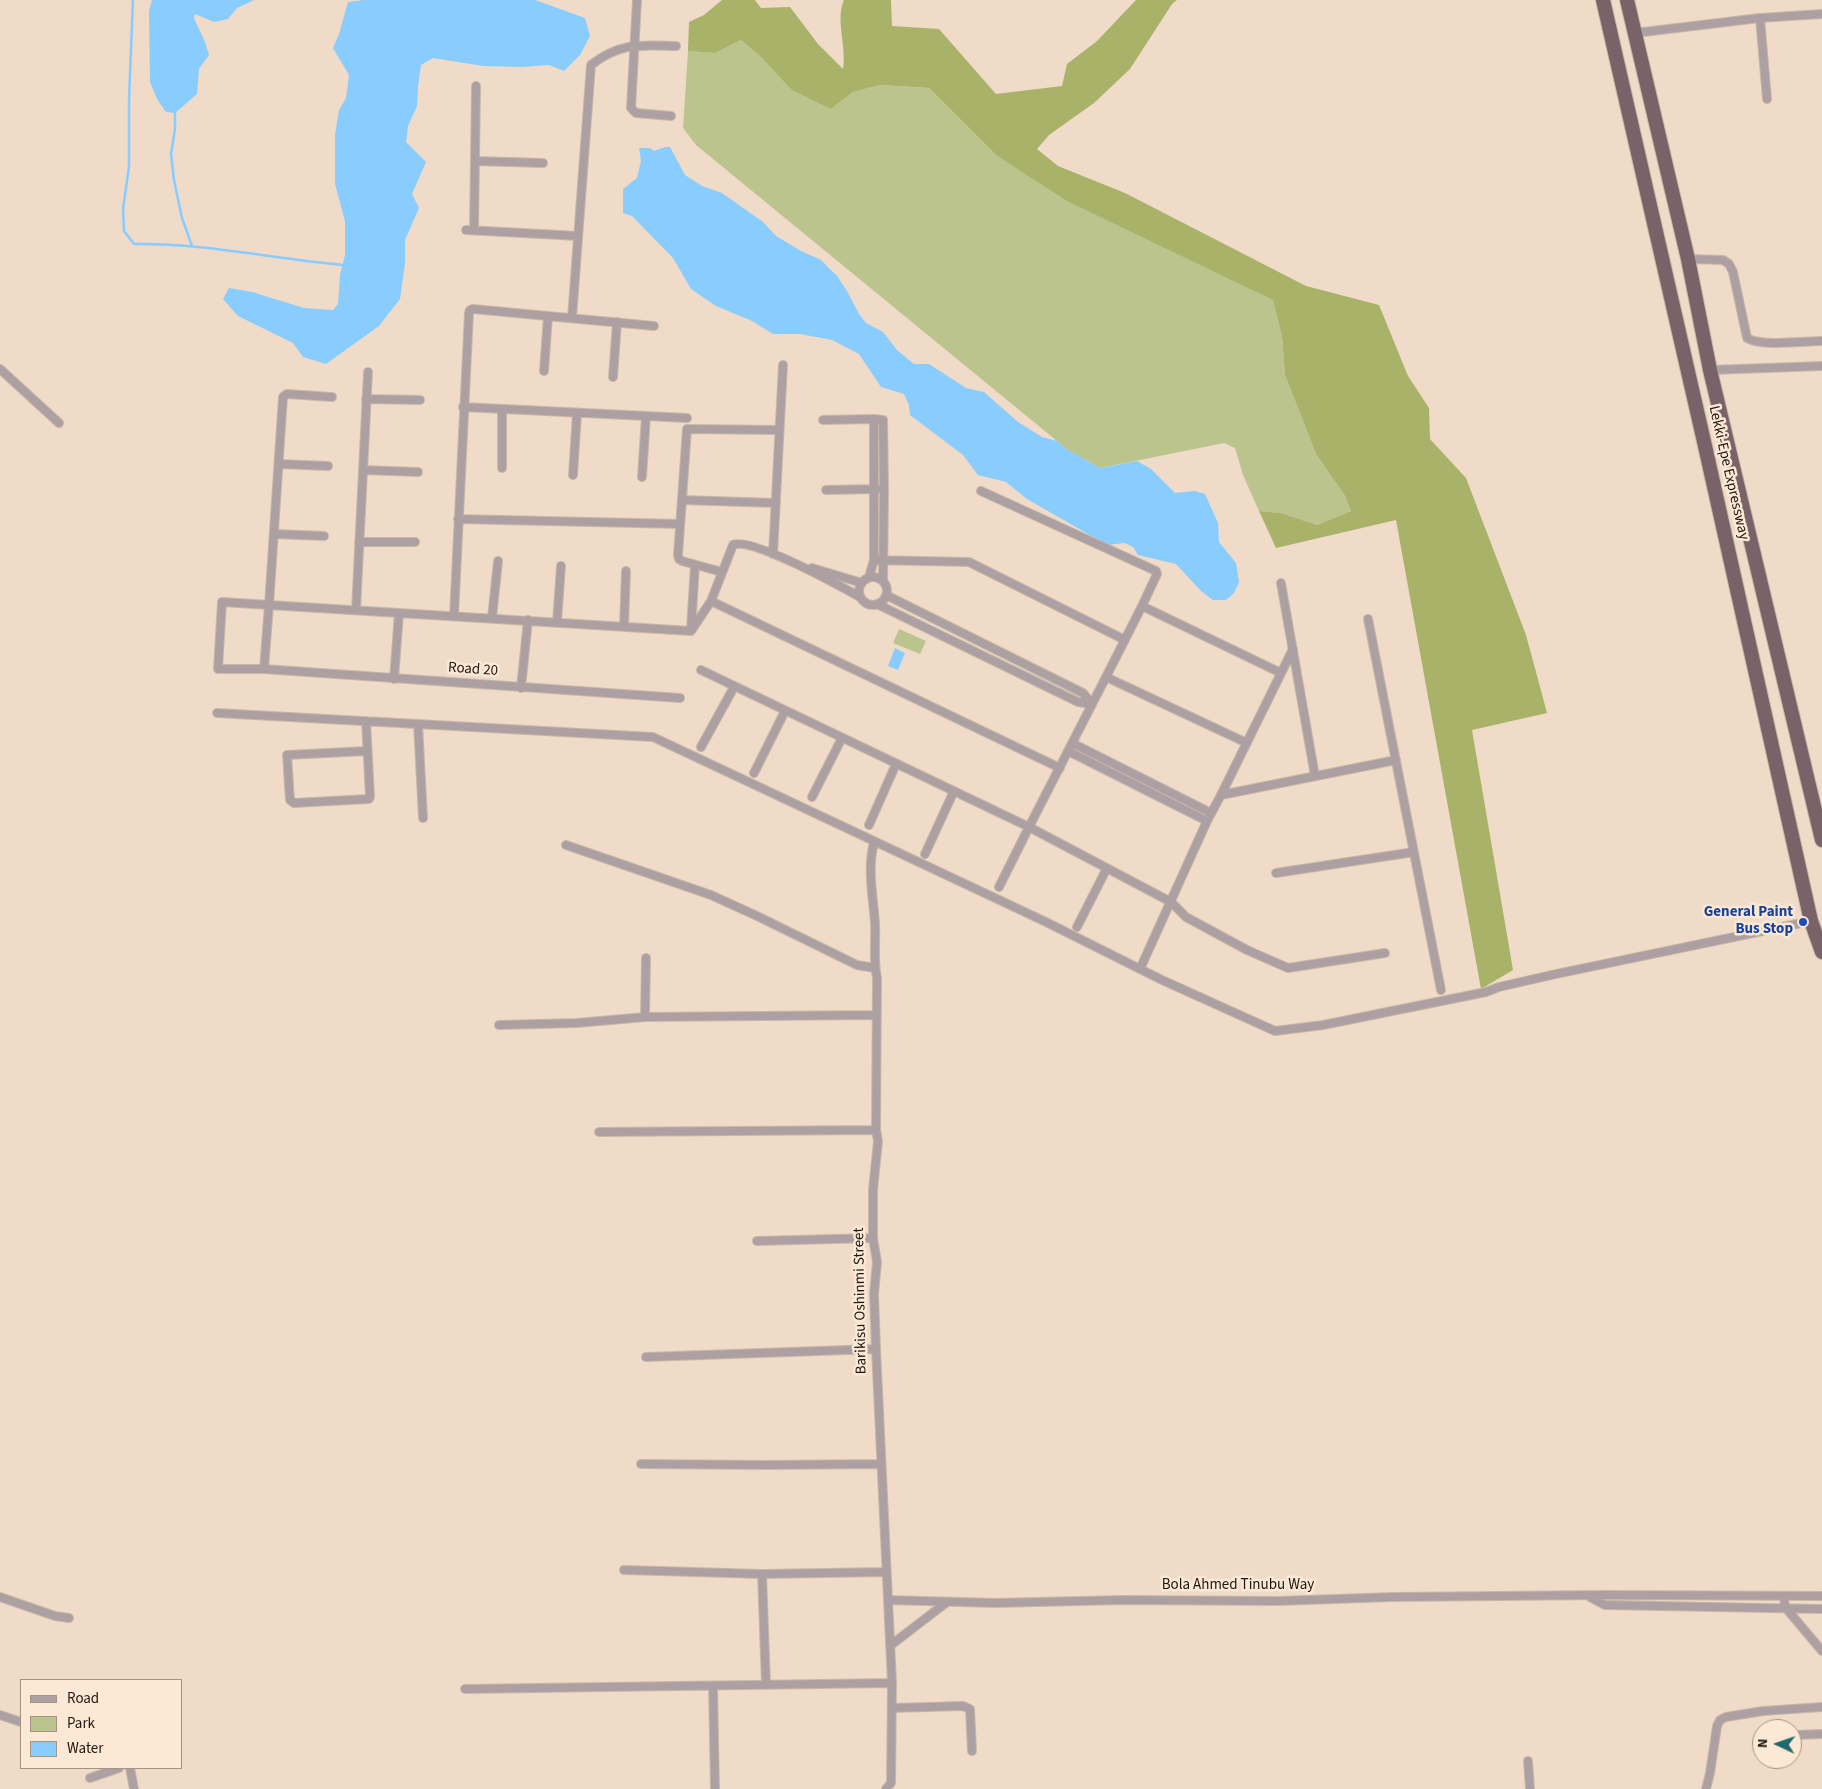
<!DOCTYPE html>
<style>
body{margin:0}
#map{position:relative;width:1822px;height:1789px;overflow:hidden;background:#efdbc8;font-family:"Source Sans 3",sans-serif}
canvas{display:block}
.legend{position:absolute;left:20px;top:1679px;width:162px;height:90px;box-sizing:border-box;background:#fce8d5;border:1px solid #a39486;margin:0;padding:6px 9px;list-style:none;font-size:15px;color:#1e1710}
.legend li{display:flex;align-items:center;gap:10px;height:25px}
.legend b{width:25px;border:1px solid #a39486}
.north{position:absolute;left:1752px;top:1719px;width:50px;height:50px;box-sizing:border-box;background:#fce8d5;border:1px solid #a39486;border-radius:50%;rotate:273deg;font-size:14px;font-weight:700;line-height:20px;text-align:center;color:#1e1710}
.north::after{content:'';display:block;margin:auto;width:18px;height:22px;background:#1d6a6c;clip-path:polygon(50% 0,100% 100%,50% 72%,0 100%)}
</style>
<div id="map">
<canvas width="1822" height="1789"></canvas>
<ul class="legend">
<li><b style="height:6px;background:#ada0a3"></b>Road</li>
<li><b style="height:14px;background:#bbc48d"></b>Park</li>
<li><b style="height:14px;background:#89ccfe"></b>Water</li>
</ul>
<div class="north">N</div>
</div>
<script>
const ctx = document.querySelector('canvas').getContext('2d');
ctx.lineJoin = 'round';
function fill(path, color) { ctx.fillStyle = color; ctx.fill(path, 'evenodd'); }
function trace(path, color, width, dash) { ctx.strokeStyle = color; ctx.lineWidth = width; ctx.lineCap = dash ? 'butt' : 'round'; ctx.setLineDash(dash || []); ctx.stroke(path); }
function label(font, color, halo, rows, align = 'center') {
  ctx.font = font + ' "Source Sans 3",sans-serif'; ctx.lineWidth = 5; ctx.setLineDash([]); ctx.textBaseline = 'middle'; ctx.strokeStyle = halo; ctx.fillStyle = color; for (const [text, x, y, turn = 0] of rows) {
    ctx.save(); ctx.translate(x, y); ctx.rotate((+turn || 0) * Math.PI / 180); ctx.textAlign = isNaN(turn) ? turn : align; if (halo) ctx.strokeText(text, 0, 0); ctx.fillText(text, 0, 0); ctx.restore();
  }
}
const green = new Path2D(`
 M 741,40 L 763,59 L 831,109 L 853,92 L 880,85 L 929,88 L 996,155 L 1193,260 L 1273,300 L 1282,337 L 1285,375 L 1316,454 L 1345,496 L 1351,511 L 1317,525 L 1281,513 L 1259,511 L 1243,475 L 1235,448 L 1224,443 L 1100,468 L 1068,450 L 696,145 L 683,128 L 688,51 L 715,53 Z
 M 899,629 L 926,641 L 920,654 L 893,643 Z`);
const forest = new Path2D(`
 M 722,0 L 755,0 L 761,8 L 790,7 L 818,44 L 843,69 C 847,47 835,20 844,0 L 891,0 L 892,26 L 939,29 L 996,94 L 1062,86 L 1067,64 L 1097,41 L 1136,0 L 1177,0 L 1172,4 L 1130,69 L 1094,103 L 1049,135 L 1037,149 L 1058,166 L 1125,193 L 1306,286 L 1379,305 L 1408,376 L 1429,408 L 1430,439 L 1466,478 L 1526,635 L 1547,713 L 1472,730 L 1513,970 L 1481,989 L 1396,520 L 1276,548 L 1259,511 L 1281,513 L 1317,525 L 1351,511 L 1345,496 L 1316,454 L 1285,375 L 1282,337 L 1273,300 L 1067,201 L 996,155 L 929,88 L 880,85 L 853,92 L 831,109 L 792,90 L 763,59 L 741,40 L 715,53 L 688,51 L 689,22 L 704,15 Z`);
const water = new Path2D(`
 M 152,0 L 254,0 L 237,8 L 228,19 L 214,22 L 195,14 L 194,18 L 205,42 L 209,55 L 199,69 L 197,94 L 175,113 L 166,112 L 157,99 L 150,82 L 149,11 Z
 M 363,0 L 535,0 L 585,18 L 590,36 L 580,55 L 564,71 L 549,65 L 522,67 L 483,66 L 433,58 L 421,65 L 418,87 L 417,106 L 408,126 L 406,142 L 426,162 L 412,194 L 419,208 L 405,240 L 405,263 L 400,299 L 379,326 L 326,364 L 303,357 L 293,343 L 238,316 L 223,299 L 229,288 L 252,292 L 304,308 L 333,310 L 338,304 L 340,275 L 345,255 L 345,221 L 335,184 L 335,135 L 339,110 L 346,98 L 349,75 L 333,48 L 339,34 L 348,2 Z
 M 665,147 L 670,147 L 685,175 L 702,186 L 722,193 L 763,222 L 776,236 L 801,251 L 821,260 L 837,276 L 847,291 L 859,314 L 866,323 L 883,332 L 897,350 L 914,364 L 929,364 L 966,388 L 984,392 L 1018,422 L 1042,437 L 1057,441 L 1068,450 L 1100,468 L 1137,461 L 1151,469 L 1175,493 L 1195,491 L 1205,494 L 1218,523 L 1219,542 L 1236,563 L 1239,582 L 1234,593 L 1226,600 L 1213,600 L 1201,591 L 1176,564 L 1138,555 L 1133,547 L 1125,543 L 1107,545 L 1027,499 L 1006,482 L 978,475 L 963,455 L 910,415 L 909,405 L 904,394 L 881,387 L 859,354 L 832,340 L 800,334 L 773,334 L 752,321 L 716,306 L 691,289 L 673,258 L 632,216 L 623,213 L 623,189 L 637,178 L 641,161 L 639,148 L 650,148 L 654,151 Z
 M 895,648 L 905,653 L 898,670 L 888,666 Z`);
const stream = new Path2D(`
 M 133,0 L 129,99 L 129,167 L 123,209 L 124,231 L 134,244 C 205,243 273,259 343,265
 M 175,113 L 175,129 L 171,154 L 174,180 L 182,218 L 192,246`);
const minor = new Path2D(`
 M 637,0 L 631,108 L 636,113 L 671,116
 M 1760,18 L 1767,99
 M 1635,33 L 1760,18 L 1822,14
 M 475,161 L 543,163
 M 466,230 L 578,236
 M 474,230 L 476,86
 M 1688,259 L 1723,260 L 1729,264 L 1733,272 L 1747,338 C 1761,347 1804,341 1822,341
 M 572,318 L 591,65 C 620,42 641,45 676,46
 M 0,369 L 59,423
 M 1710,370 L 1822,366
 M 544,371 L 548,316
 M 613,377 L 617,322
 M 332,397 L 287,394 L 283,397 L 269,605 L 222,602 L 218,669 L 264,669 L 680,698
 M 366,399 L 420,400
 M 463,407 L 687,418
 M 823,420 L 874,419 L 883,420 L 884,489 L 883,581
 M 279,464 L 328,466
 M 502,468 L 502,409
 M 363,470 L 418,472
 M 573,475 L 577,413
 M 642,477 L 646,416
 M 826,490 L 877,489
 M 981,491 L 1156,571 L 1157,574 L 1142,606 L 1106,677 L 1247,743
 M 682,500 L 776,503
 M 458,519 L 680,524
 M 275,534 L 324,536
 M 359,542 L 415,542
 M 773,554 L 783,365
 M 874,560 L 969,562 L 1125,640
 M 812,568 L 862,583
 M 722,572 L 682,561 L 679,559 L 678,555 L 687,429 L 779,430
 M 869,577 L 874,560 L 874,419
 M859 591a14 14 0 1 1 28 0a14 14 0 1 1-28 0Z
 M 1281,583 L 1315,776
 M 886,595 L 1083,693 L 1092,704
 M 711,601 L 733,545 C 750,536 840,586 860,597
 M 877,604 L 1078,702 L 1092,704
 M 1142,606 L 1281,673
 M 356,610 L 368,372
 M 454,616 L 469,313 L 470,310 L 473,309 L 654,326
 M 492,618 L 498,561
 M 1368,619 L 1441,990
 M 557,622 L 561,566
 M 624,626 L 626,571
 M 691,629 L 695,565
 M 264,669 L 269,605 L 691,631 L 711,601 L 1060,768
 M 701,670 L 1029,827 L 999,887
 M 1106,677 L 1029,827 L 1171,902 L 1186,917 L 1247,950 L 1288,968 L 1385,953
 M 394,679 L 399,613
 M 521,688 L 528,620
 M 217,713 L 653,737 L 1046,922 L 1162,980 L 1275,1031 L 1323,1025 L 1486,992 L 1499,987 L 1556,974 L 1811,921
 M 366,721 L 370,797 L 369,799 L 294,803 L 290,800 L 287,755 L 367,751
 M 418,724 L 423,818
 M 1072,743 L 1211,813
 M 701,747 L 734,687
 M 1068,751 L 1207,821
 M 754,773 L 785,711
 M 1221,795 L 1293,649
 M 812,797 L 842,738
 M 869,825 L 896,764
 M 874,842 C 867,871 873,894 875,923 C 876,942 873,959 877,978 L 876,1130 L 878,1141 L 873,1190 L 873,1238 L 877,1262 L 874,1294 L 876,1349 L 892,1683 L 891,1783 L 886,1789
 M 566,845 L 711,895 L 757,916 L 857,965 L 875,968
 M 925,854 L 954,791
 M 1276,873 L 1414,852
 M 1077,927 L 1107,868
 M 1140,969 L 1207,821 L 1221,795 L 1396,760
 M 645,1017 L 646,958
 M 499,1025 L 577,1023 L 645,1017 L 876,1015
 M 599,1132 L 876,1130
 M 757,1241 L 873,1238
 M 646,1357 L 876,1349
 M 641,1464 L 766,1465 L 881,1464
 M 624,1570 L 762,1574 L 886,1572
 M 762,1574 L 766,1684
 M 1784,1596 L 1785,1607 L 1822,1651
 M 0,1597 L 55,1616 L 69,1618
 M 1590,1597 L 1605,1605 L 1822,1609
 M 888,1600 L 996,1603 L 1123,1600 L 1279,1601 L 1392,1597 L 1605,1595 L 1822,1596
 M 891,1645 L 947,1602
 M 713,1686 L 715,1789
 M 465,1689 L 892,1683
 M 892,1708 L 963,1706 L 970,1709 L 972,1751
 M 0,1715 L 21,1722
 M 1794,1735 L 1822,1734
 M 1528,1761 L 1530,1789
 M 130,1768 L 134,1789
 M 90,1778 L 119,1768
 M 1706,1789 L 1710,1773 L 1717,1726 L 1720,1720 L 1726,1717 L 1763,1711 L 1822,1707`);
const trunk = new Path2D(`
 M 1603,0 L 1705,446 L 1811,921 L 1822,952
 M 1627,0 L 1688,259 L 1710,370 L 1822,840`);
const markers = [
 [1803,922,5,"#1a4fb4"]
];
const streetNames = [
 ["Lekki-Epe Expressway",1728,473,77],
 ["Road 20",473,670,4],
 ["Barikisu Oshinmi Street",861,1301,-91],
 ["Bola Ahmed Tinubu Way",1238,1586]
];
const transitNames = [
 ["General Paint",1793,913],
 ["Bus Stop",1793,930]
];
fill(green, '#bbc48d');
fill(forest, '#a8b369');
fill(water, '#89ccfe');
trace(stream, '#89ccfe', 2.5);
trace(minor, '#c9b8a7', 10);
trace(trunk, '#c9b8a7', 16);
trace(minor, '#ada0a3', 8);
trace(trunk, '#7a6368', 14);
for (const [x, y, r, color] of markers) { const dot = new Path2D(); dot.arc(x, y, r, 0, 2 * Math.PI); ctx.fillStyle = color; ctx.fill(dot); trace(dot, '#fce8d5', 2); }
label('15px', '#1e1710', '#fce8d5', streetNames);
label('bold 15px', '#164399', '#fce8d5', transitNames, 'right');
</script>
